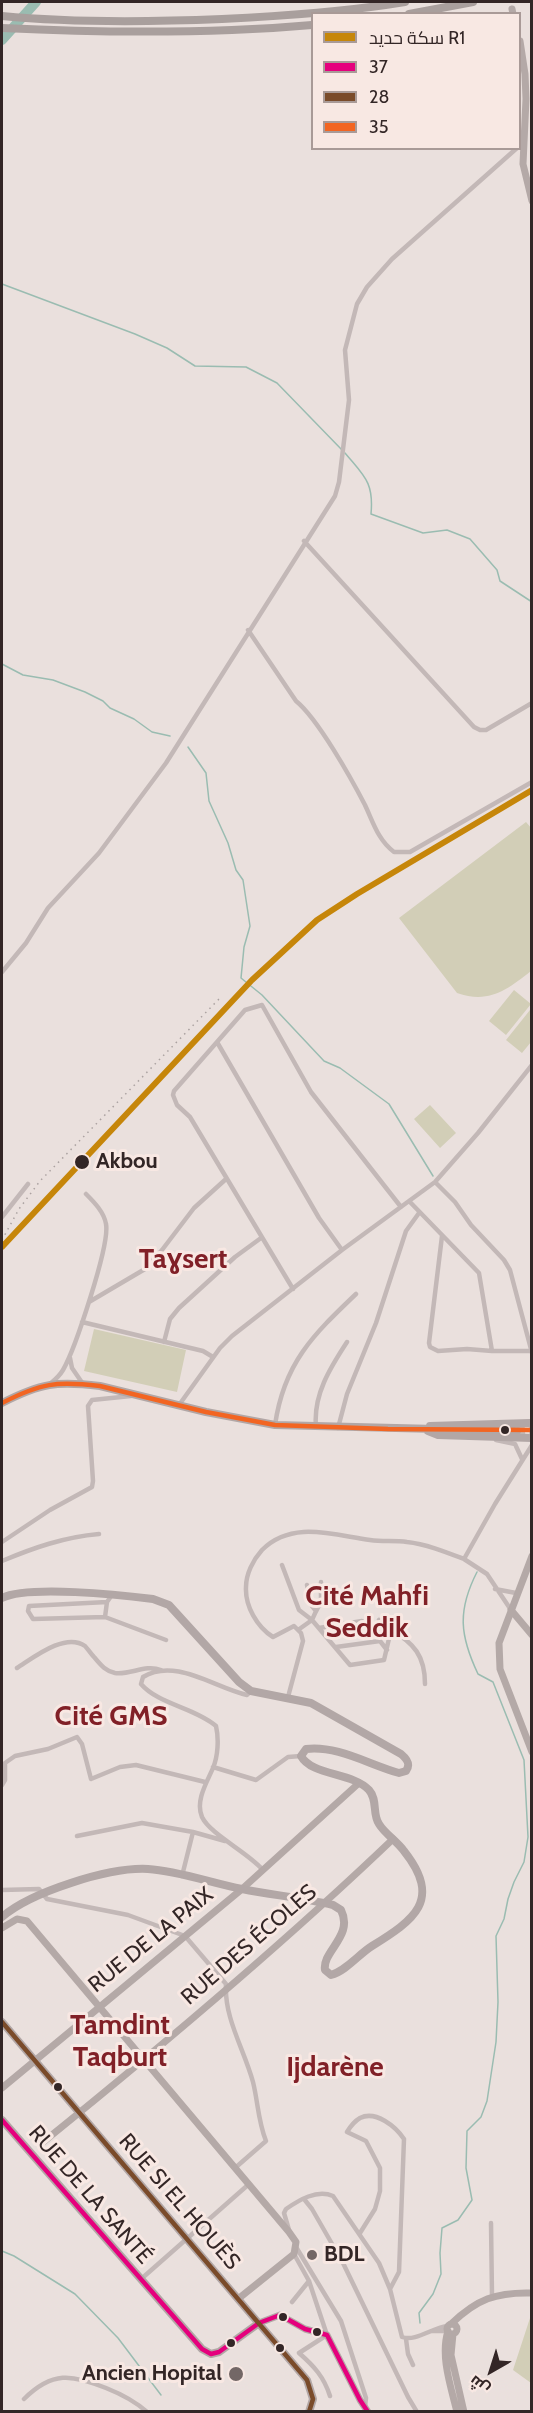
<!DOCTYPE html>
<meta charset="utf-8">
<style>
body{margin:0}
#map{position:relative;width:533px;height:2413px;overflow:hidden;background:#eae0dd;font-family:Cabin,Cairo,sans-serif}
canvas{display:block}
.frame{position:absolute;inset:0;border:3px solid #332626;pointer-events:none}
.legend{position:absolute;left:311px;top:12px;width:210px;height:138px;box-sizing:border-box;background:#f8e8e3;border:2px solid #a99a97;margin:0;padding:8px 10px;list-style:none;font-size:18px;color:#332626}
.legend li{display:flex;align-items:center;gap:12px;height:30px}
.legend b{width:30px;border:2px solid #a99a97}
.north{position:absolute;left:461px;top:2341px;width:60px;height:60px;-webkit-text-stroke:4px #f8e8e3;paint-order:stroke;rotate:219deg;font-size:16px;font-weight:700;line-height:24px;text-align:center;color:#332626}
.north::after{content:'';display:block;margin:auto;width:21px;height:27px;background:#332626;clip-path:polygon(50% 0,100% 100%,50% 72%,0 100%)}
</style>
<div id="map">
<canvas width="533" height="2413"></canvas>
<div class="frame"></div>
<ul class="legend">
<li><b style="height:8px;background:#c6860a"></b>سكة حديد R1</li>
<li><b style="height:8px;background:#e5007d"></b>37</li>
<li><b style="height:8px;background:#7a4b2a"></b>28</li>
<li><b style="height:8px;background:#f26522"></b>35</li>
</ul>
<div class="north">ش</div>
</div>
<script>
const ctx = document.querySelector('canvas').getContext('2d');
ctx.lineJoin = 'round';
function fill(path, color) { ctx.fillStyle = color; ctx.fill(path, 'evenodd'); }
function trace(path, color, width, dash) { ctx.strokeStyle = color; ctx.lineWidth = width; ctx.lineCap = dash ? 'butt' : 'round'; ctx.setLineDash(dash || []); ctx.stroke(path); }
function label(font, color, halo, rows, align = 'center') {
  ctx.font = font + ' Cabin,sans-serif'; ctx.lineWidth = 6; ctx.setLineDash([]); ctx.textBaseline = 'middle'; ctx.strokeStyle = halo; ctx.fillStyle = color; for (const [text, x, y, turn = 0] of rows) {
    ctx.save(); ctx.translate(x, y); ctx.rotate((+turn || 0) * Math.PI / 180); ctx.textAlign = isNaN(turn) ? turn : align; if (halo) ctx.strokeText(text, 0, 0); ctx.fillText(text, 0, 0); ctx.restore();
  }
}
const green = new Path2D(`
 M 526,822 L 532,829 L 531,971 C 507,990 489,1004 457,993 L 399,918 Z
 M 514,990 L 531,1004 L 506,1035 L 489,1021 Z
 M 530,1010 L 531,1042 L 522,1053 L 506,1040 Z
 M 430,1105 L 456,1133 L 440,1148 L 414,1119 Z
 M 94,1329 L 186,1350 L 177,1392 L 84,1371 Z
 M 531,2315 L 531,2383 L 513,2370 Z`);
const stream = new Path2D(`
 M 2,284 L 135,334 L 167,348 L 195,366 L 246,367 L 277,383 L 342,450
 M 345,453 C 364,476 374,482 371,514 L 423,533 L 447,530 L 470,539 L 497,570 L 500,581 L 532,602
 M 2,664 L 23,675 L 53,680 L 85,692 L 103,701 L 110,708 L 134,719 L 152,732 L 170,736
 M 188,747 L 206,773 L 209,801 L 228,843 L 236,870 L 243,880 L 250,926 L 244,947 L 241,978 L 262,995 L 324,1061 L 340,1068 L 389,1104 L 433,1176
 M 2,2251 L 14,2256 L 75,2294 L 118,2338 L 161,2395
 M 420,2323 L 419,2313 L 433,2294 L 441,2274 L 440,2253 L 442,2228 L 458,2220 L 472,2200 L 466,2168 L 467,2131 L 481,2117 L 487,2101 L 496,2042 L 498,2002 L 496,1936 L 504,1919 L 508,1899 L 514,1882 L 524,1862 L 528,1837 L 524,1760 L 493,1682 L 478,1674 C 460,1636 457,1611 477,1572`);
const river = new Path2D(`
 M 2,40 L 36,2`);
const primaryTunnel = new Path2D(`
 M 517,1431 L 532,1430`);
const street = new Path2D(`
 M 304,541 L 474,727 L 480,730 L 486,730 L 532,703
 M 248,630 L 296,701 C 318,719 351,778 365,805 C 373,822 378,840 394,852 L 410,852 L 532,782
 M 2,972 L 26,943 L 48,908 L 99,853 L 166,763 L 335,496 L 339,482 L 349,400 L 345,350 L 357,304 L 367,287 L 392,259 L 517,148
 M 217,1042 L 245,1010 L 262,1005 L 311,1092 L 401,1207
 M 435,1182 L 455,1202 L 471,1225 L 504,1260 L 510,1270 L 532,1353
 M 409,1201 L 479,1273 L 492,1351 L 531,1351
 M 2,1217 L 28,1184
 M 442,1236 L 429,1343 L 430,1347 L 438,1351 L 467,1349 L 492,1351
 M 293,1289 L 190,1117 L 177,1105 L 173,1095 L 174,1091 L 217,1042 L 319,1218 L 342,1250
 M 89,1302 L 145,1269 L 162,1250 L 194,1208 L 226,1179
 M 82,1322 L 203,1351 L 213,1357
 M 164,1342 L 170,1319 L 179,1308 L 235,1257 L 261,1238
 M 70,1358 L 72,1368 L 83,1384
 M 51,1383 C 56,1379 60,1375 63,1370 C 75,1349 110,1245 106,1224 C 104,1212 94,1202 86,1194
 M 179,1405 L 220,1348 L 232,1336 L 342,1250 L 435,1182 L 478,1133 L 532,1065
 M 275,1425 C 284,1363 313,1335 356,1294
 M 316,1427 C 313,1395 330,1368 347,1342
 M 338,1428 L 347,1394 L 376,1323 L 406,1231 L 419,1213
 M 496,1440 L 515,1444 L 522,1459
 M 2,1542 L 50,1510 L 92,1487 L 93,1481 L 88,1406 L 92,1400 L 131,1396
 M 464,1559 L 487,1574 L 511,1610
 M 2,1561 C 33,1548 64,1537 99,1534
 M 282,1565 L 299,1610 L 312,1620 C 320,1601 326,1590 347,1595
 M 321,1582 L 321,1600
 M 307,1585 L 312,1606 L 316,1611
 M 495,1589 L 516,1593
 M 107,1602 L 105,1617 L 166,1640
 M 105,1617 L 33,1619 L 28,1611 L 29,1606 L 107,1602 L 112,1595
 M 379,1620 L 391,1630
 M 319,1628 L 362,1621 L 378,1632 L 380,1641
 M 298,1630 L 312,1620 L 350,1665 L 384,1660 L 391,1630 C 414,1643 425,1656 425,1684
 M 336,1647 L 380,1641 L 387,1650
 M 17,1668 C 33,1658 65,1632 85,1646 C 87,1648 91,1654 94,1657 C 100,1664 105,1671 115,1673 C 131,1675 145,1664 161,1670
 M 251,1691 L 247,1695 C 215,1688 175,1657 143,1677 L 141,1684 C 158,1704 195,1708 216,1726 C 219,1739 218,1756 213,1768 C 207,1782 195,1801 202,1817 C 210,1834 247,1852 262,1869
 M 288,1697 L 303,1641 L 301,1633 L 294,1626 L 273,1637 C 257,1627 245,1606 246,1587 C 246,1574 253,1560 262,1550 C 292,1520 333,1535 370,1540 C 383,1542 395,1540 407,1542 C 426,1544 446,1552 464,1559 L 495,1504 L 532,1445
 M 213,1767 L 256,1780 L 288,1757 L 301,1756
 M 2,1785 L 5,1780 L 5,1763 L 15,1756 L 48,1749 L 77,1737 L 82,1744 L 91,1779 L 120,1767 L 136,1765 L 205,1782
 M 77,1836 L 142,1823 L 193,1832
 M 182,1876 L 193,1832 L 225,1841
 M 2,1890 L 39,1889 L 47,1899 L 128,1915 L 185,1936 L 226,1984 C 224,2018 244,2049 253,2082 C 258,2102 258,2121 266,2141 L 235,2168
 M 304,2199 L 312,2209 L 343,2263 L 408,2397 L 417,2412
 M 491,2223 L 492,2296
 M 289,2230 L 284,2213 L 286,2209 C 299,2200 317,2189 333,2196 L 379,2263 L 390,2289 L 402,2337 C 416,2342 433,2327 448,2326
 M 360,2233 L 375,2209 L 380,2191 L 380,2168 L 366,2141 L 347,2132 C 350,2127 355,2121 360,2118 C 376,2110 396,2127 404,2139 L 399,2272 L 390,2289
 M 296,2247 L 341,2321 L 366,2398 L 365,2407
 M 294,2254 L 309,2281 L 327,2335 L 299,2353 C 314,2366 324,2377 330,2396
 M 140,2280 L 249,2184
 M 292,2302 L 309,2281
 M 432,2331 L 448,2331
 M 406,2339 L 408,2354 L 413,2365
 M 24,2399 C 52,2371 72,2374 106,2388 C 121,2394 135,2401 147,2412`);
const secondary = new Path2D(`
 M 512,9 L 513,14
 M 520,41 L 525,74 L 526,99 L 523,164 L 532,201
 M 532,1556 L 499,1643 L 500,1669 L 532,1752
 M 511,1610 L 532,1635
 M 2,1928 L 17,1919 L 27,1921 L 289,2232 L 296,2242 L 294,2254 L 238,2299
 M 2,2088 L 242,1889 L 359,1783
 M 42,2143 C 162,2046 281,1946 393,1839
 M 259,2323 L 280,2315 L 305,2329 L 327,2335 L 360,2400 L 368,2412
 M447 2329a5 5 0 1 1 10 0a5 5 0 1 1-10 0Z
 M 451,2324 C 477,2299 496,2292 532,2293
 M 448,2331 C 440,2356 451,2387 457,2412
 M 453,2334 L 451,2355 L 464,2412`);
const primary = new Path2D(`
 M 2,1403 C 41,1383 56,1381 100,1386 L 206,1412 L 275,1425 L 517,1431
 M 430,1426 L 530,1423
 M 428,1431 L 438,1435 L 532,1438
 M 2,1598 C 28,1585 121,1595 153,1599 L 169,1605 L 239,1682 L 251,1691 L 311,1703 L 401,1754 C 407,1759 411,1764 406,1771 L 399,1773 C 370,1765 337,1745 306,1749 L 301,1756 C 312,1776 352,1772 369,1790 C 378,1800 372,1814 379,1824 C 385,1834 397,1841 404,1851 C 443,1900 414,1920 372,1946 C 359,1954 346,1971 331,1975 L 325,1970 C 322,1951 354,1936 341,1910 L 333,1905 C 303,1898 272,1895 242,1889 C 211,1883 179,1871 148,1869 C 109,1867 31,1892 2,1917
 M 2,2022 L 307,2380 L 313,2399 L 309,2412
 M 2,2120 L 202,2349 L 211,2354 L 219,2352 L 259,2323`);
const highway = new Path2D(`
 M 409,14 L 473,2
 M 2,16 C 74,23 149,22 222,19 C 283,16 345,12 405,2
 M 2,28 C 106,33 208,34 312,25`);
const rail = new Path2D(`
 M 2,1240 L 19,1209 L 40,1181 L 221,997`);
const bus1 = new Path2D(`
 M 2,2120 L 202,2349 L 211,2354 L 219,2352 L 259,2323 L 280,2315 L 305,2329 L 327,2335 L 360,2400 L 368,2412`);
const bus2 = new Path2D(`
 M 2,2022 L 307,2380 L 313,2399 L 309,2412`);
const bus3 = new Path2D(`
 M 2,1403 C 41,1383 56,1381 100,1386 L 206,1412 L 275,1425 L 388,1429 L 532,1430`);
const rail1 = new Path2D(`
 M 2,1247 L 252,980 L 317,920 L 357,894 L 532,790`);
const markers = [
 [82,1162,8,"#332626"],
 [505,1430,5,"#332626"],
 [58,2087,5,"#332626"],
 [312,2255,6,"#736766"],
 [283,2317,5,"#332626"],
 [317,2332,5,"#332626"],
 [231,2343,5,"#332626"],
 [280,2348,5,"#332626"],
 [236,2374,8,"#736766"]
];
const stopNames = [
 ["Akbou",96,1162]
];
const streetNames = [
 ["RUE DE LA PAIX",151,1940,-39],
 ["RUE DES ÉCOLES",249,1945,-41],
 ["RUE DE LA SANTÉ",90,2195,49],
 ["RUE SI EL HOUÈS",179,2202,49]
];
const poiNames = [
 ["BDL",324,2255],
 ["Ancien Hopital",222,2374,"right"]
];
const districtNames = [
 ["Taɣsert",183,1260],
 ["Cité Mahfi",367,1597],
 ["Seddik",367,1629],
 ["Cité GMS",111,1717],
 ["Tamdint",120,2026],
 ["Taqburt",120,2058],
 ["Ijdarène",335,2068]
];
fill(green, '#d2ceb7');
trace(stream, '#9abcb1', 1.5);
trace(river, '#9abcb1', 10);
trace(primaryTunnel, '#c5bbb8', 8, [8, 4]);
trace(street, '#c3b8b7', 4.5);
trace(secondary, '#b4a9a7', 7);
trace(primary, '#b2a7a6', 8);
trace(highway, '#a99f9d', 8);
trace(rail, '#aba2a1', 1.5, [1.5, 4.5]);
trace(bus1, '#e5007d', 4.5);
trace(bus2, '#7a4b2a', 4.5);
trace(bus3, '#f26522', 4.5);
trace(rail1, '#c6860a', 6);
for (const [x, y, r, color] of markers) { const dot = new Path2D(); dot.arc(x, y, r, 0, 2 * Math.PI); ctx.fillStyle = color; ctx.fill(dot); trace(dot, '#f8e8e3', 2); }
label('bold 22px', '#332626', '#f8e8e3', stopNames, 'left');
label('22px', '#332626', '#f8e8e3', streetNames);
label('bold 22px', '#332626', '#f8e8e3', poiNames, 'left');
label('bold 28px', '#812027', '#f8e8e3', districtNames);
</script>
